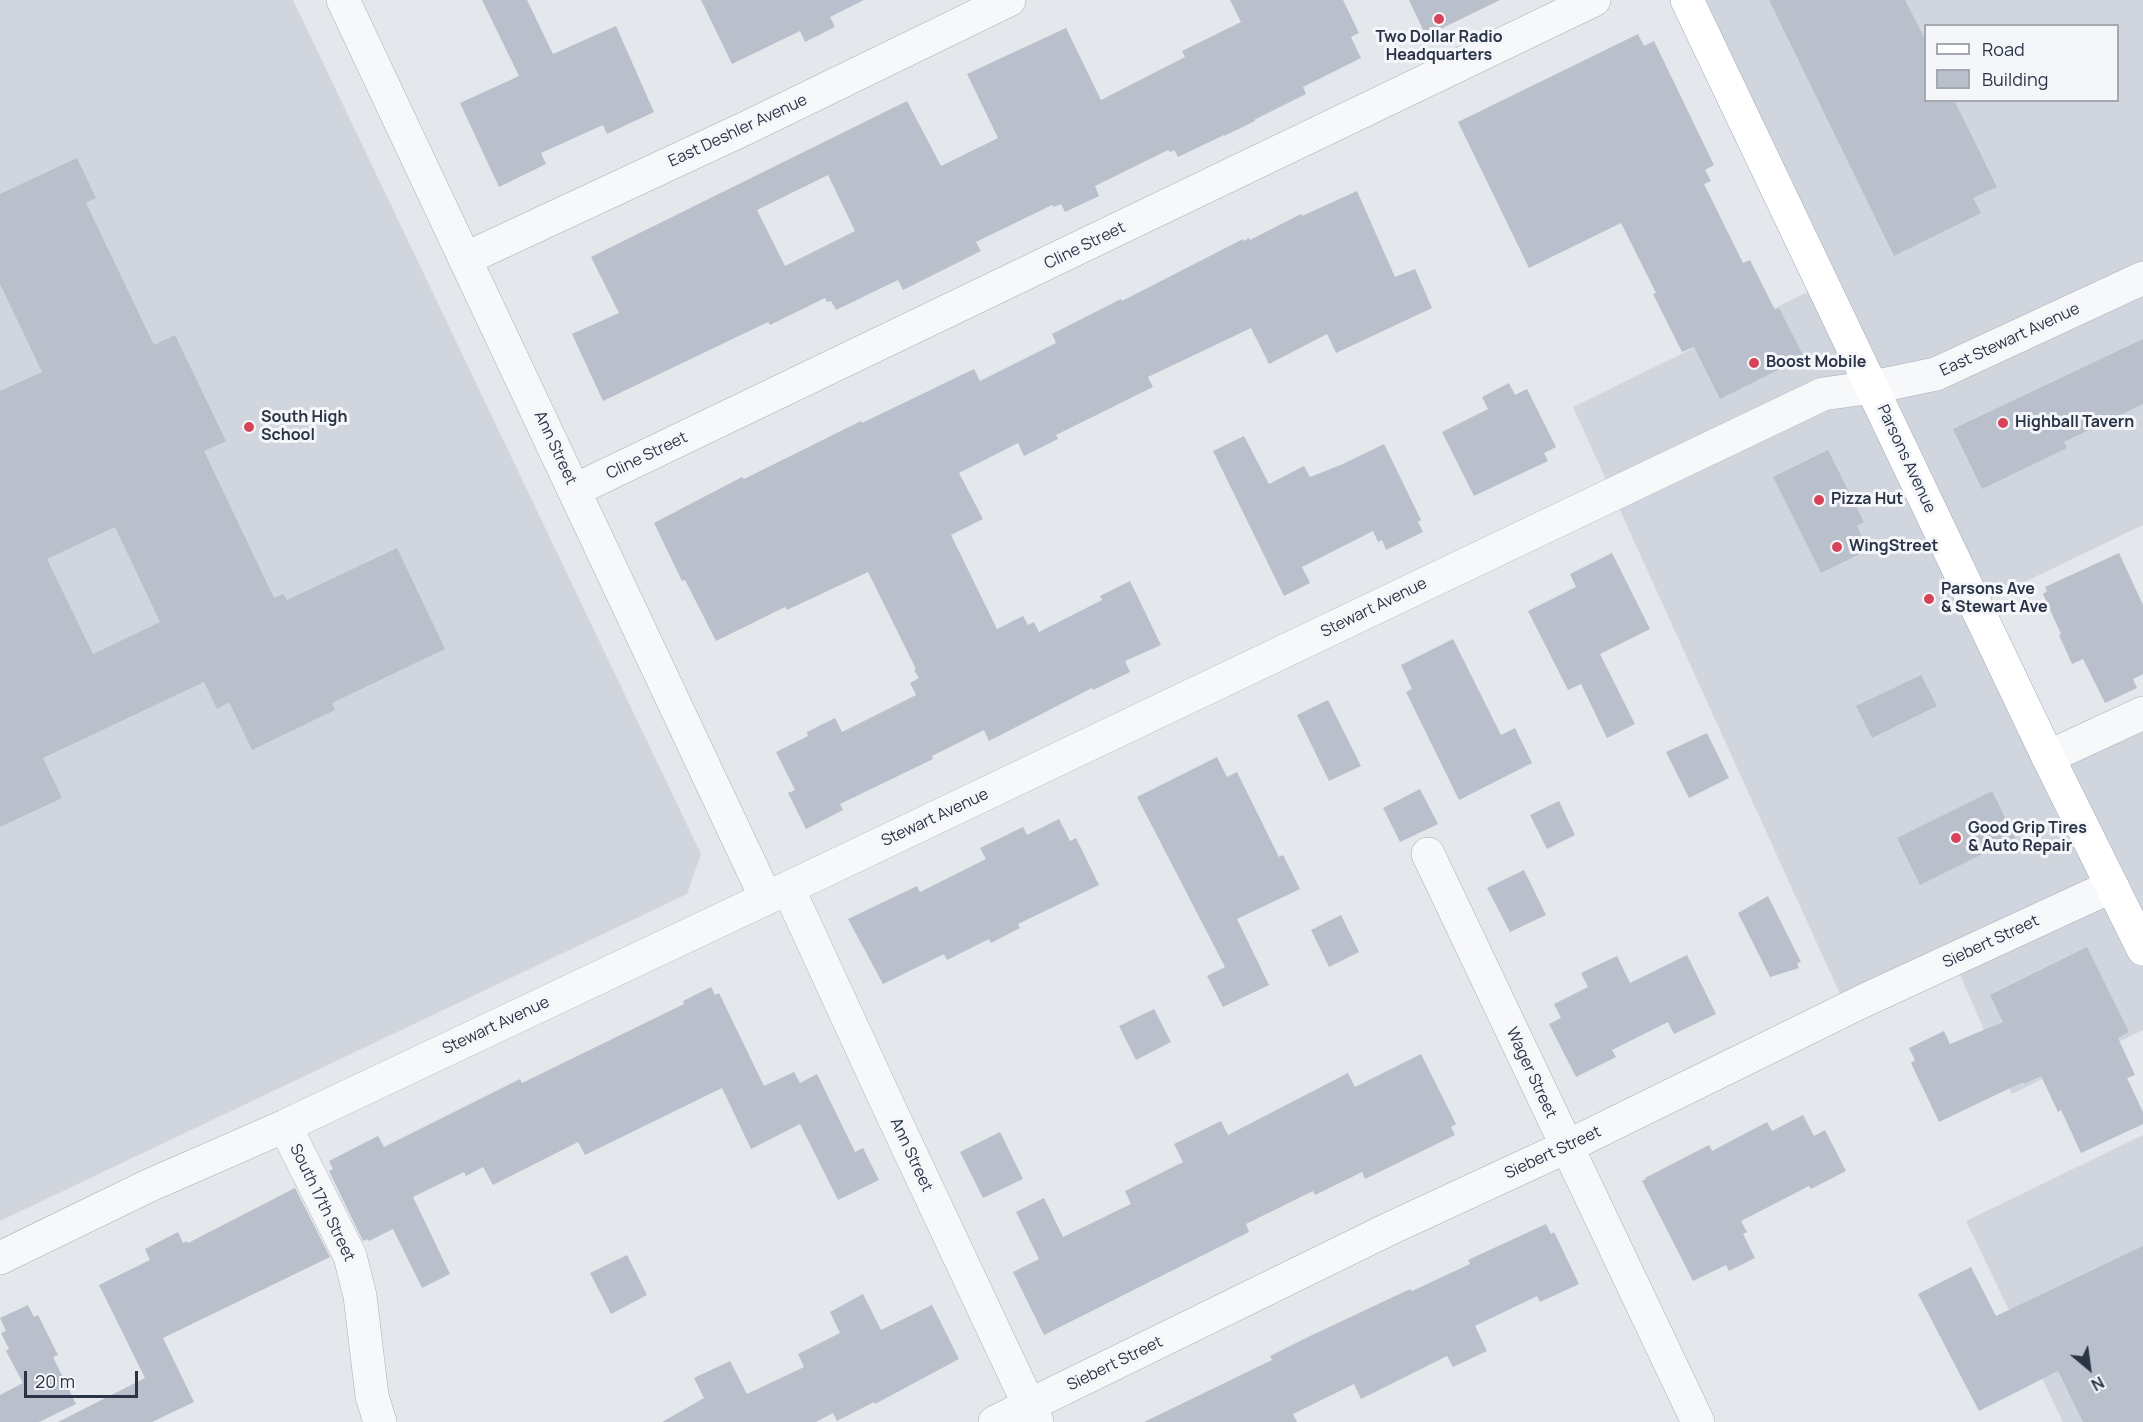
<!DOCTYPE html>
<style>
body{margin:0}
#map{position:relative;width:2143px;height:1422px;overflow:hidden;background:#e4e7ec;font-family:Manrope,sans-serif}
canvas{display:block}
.legend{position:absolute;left:1924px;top:24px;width:195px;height:78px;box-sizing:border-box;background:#f4f6f9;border:2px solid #a3a8b1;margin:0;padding:8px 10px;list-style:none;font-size:18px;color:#2a3446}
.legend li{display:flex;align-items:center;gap:12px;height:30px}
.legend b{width:30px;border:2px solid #a3a8b1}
.north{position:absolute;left:2059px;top:1338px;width:60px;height:60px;-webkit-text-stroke:4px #f4f6f9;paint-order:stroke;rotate:151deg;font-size:16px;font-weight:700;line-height:24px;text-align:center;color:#2a3446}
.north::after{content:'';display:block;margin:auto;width:21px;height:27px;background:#2a3446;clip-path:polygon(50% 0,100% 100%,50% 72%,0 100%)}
.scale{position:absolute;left:24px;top:1371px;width:114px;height:27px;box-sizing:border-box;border:3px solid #2a3446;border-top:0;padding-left:8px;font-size:18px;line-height:21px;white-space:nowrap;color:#2a3446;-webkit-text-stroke:4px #f4f6f9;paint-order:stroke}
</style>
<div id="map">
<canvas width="2143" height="1422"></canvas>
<ul class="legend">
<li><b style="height:8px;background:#fff"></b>Road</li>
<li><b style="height:16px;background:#bac0cb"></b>Building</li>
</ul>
<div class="north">N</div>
<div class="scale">20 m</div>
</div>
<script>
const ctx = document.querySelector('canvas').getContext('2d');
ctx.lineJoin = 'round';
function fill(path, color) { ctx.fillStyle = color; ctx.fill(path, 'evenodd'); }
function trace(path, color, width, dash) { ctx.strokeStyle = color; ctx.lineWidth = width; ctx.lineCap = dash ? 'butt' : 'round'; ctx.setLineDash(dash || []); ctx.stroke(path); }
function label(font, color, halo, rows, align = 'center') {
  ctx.font = font + ' Manrope,sans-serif'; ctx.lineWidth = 6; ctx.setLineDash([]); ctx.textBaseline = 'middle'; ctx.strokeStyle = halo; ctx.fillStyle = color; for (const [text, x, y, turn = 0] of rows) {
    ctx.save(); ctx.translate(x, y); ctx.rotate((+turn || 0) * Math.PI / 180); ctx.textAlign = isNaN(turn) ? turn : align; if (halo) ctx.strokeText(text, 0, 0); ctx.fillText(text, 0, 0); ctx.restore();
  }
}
const built = new Path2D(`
 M 0,0 L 293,0 L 701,854 L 687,894 L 0,1221 Z
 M 1687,0 L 2143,0 L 2143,525 L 1979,604 L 2057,755 L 2143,718 L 2143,1030 L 2012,1094 L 1954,961 L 1850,1016 L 1573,407 L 1824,284 ZM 1926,26 L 2118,26 L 2118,100 L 1926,100 Z
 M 2143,1135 L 2143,1422 L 2063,1422 L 1966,1221 Z`);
const building = new Path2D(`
 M 482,0 L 527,0 L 553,54 L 616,26 L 654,112 L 607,134 L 603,125 L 541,153 L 546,164 L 499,187 L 460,103 L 519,76 Z
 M 701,0 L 864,0 L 830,17 L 835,27 L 805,42 L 800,31 L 732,64 Z
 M 1230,0 L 1343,0 L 1359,33 L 1351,37 L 1361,58 L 1303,87 L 1306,94 L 1254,120 L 1255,121 L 1224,136 L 1224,135 L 1178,157 L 1174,150 L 1170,152 L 1168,150 L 1095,186 L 1099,196 L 1065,212 L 1061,204 L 1054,207 L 1052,205 L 976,242 L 981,251 L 903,290 L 898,280 L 836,310 L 831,301 L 827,302 L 825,298 L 770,325 L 768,322 L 603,401 L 572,334 L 619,313 L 591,257 L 907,101 L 941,166 L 998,138 L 967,74 L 1066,28 L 1101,100 L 1185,57 L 1182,51 L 1241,22 ZM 828,175 L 855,231 L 785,266 L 757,210 Z
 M 1409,0 L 1500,0 L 1426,36 Z
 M 1769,0 L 1905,0 L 1926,41 L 1926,100 L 1954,100 L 1997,187 L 1973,198 L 1981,213 L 1894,256 Z
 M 1638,34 L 1644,46 L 1654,41 L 1714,165 L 1705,170 L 1711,181 L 1704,184 L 1743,263 L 1750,260 L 1775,310 L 1779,308 L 1804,357 L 1720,399 L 1694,347 L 1682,352 L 1653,294 L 1656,293 L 1621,223 L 1529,268 L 1458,122 Z
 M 77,158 L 96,198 L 86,203 L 154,345 L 175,335 L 226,441 L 204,451 L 274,598 L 283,594 L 287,600 L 397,548 L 445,649 L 332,703 L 335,710 L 252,750 L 229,702 L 217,709 L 204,682 L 43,758 L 62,798 L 0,827 L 0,391 L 42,372 L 0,284 L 0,194 ZM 115,527 L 160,622 L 93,654 L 47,559 Z
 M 1357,191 L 1395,277 L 1415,269 L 1432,308 L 1336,353 L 1327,334 L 1269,364 L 1251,328 L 1148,377 L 1153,387 L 1056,435 L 1058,439 L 1024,456 L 1018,443 L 959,473 L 983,519 L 951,535 L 997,629 L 1023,616 L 1028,625 L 1034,622 L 1039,632 L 1102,600 L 1100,596 L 1130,581 L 1161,645 L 1125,661 L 1130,672 L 1093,690 L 1092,688 L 989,741 L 984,730 L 932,756 L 933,759 L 840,804 L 843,810 L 806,829 L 788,793 L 795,790 L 776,752 L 808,736 L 807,732 L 835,718 L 842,732 L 916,695 L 910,683 L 919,678 L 914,670 L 916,669 L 868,572 L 787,610 L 785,607 L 716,641 L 685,580 L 682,581 L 654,523 L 742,477 L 744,479 L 861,421 L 862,423 L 974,369 L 980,381 L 1056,343 L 1052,334 L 1121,299 L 1122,301 L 1243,239 L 1244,241 L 1249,238 L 1250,240 L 1301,214 L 1302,216 Z
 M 2143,339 L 2143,404 L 2064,442 L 2067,448 L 1982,489 L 1953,429 Z
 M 1509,383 L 1515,395 L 1527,389 L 1556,447 L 1544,453 L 1548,461 L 1474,496 L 1442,432 L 1488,409 L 1482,397 Z
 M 1244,436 L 1269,484 L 1304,466 L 1310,477 L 1343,464 L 1384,444 L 1421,520 L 1418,522 L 1423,532 L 1386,550 L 1382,540 L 1378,542 L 1373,531 L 1302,567 L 1310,583 L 1284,596 L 1213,451 Z
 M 1828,450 L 1864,522 L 1857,526 L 1868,550 L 1821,573 L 1773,477 Z
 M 1612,553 L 1650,629 L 1600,654 L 1635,724 L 1607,738 L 1581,684 L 1568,690 L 1528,611 L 1576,587 L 1570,574 Z
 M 2119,553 L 2143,605 L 2143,674 L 2133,679 L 2137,688 L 2105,703 L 2083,659 L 2072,664 L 2059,635 L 2061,634 L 2043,594 L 2047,591 L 2045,587 Z
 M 1453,639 L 1501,735 L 1515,728 L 1532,763 L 1459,800 L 1406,692 L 1412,689 L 1401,665 Z
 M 1921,675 L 1937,706 L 1872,738 L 1856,706 Z
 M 1328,700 L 1361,766 L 1329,781 L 1297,715 Z
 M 1707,733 L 1729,778 L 1689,798 L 1666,752 Z
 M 1217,757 L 1227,777 L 1237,772 L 1279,857 L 1283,855 L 1300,889 L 1237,919 L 1269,985 L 1223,1007 L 1207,976 L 1225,967 L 1137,797 Z
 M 1420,789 L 1438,824 L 1400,842 L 1383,808 Z
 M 1992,791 L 2015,838 L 1920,885 L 1897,838 Z
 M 1559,801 L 1575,835 L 1547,849 L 1530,815 Z
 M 1059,819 L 1070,841 L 1076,838 L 1099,885 L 1018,924 L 1020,928 L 991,943 L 989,939 L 947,960 L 944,954 L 883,984 L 848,919 L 917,886 L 920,892 L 986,859 L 980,848 L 1023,827 L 1027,835 Z
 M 1524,870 L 1546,915 L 1510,932 L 1487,888 Z
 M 1768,896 L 1801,962 L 1797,963 L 1799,968 L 1770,977 L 1738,913 Z
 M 1341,915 L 1359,952 L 1329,967 L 1311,930 Z
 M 2087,947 L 2129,1032 L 2118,1038 L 2135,1075 L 2127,1078 L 2143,1112 L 2143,1124 L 2081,1153 L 2061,1110 L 2058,1112 L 2041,1076 L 2024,1084 L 2023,1082 L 1939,1122 L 1911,1063 L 1915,1060 L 1909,1048 L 1944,1031 L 1950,1044 L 2003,1022 L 1990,995 Z
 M 1687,955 L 1716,1014 L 1674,1034 L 1668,1022 L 1612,1050 L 1616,1057 L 1576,1077 L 1549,1024 L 1561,1018 L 1554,1004 L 1588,987 L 1581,973 L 1617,956 L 1630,983 Z
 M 711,987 L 715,995 L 719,993 L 764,1086 L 794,1072 L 800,1083 L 817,1074 L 855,1152 L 863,1148 L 879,1180 L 838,1200 L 800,1124 L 751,1149 L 722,1088 L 585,1155 L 578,1142 L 493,1185 L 483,1167 L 466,1176 L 464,1172 L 413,1197 L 450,1274 L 422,1288 L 393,1229 L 369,1241 L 367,1239 L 363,1241 L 329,1171 L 333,1169 L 329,1161 L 378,1136 L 384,1147 L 520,1079 L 522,1083 L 684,1004 L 683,1001 Z
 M 1154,1009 L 1171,1042 L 1136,1060 L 1119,1026 Z
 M 1421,1054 L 1456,1124 L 1451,1127 L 1455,1135 L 1365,1179 L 1362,1172 L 1315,1195 L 1313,1191 L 1246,1224 L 1249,1232 L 1044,1335 L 1013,1272 L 1039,1259 L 1016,1212 L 1044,1198 L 1063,1237 L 1131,1204 L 1125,1191 L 1183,1162 L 1174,1144 L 1221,1121 L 1228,1135 L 1348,1073 L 1355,1087 Z
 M 1803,1115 L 1814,1136 L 1825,1130 L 1846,1171 L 1811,1189 L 1809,1186 L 1741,1221 L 1747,1232 L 1743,1234 L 1755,1258 L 1729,1271 L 1726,1265 L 1693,1281 L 1642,1181 L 1646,1179 L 1645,1178 L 1709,1145 L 1712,1151 L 1767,1122 L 1772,1131 Z
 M 1000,1132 L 1023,1179 L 983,1198 L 960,1152 Z
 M 295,1188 L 330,1257 L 163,1338 L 194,1402 L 152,1422 L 58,1422 L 145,1378 L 99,1285 L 150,1260 L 145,1249 L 178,1232 L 183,1243 L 187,1241 L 188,1243 Z
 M 1546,1224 L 1551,1234 L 1554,1232 L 1579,1284 L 1540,1302 L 1537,1296 L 1475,1326 L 1487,1351 L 1453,1367 L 1447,1356 L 1361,1399 L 1354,1384 L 1293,1414 L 1297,1422 L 1144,1422 L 1272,1360 L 1270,1356 L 1308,1337 L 1410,1289 L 1412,1291 L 1470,1264 L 1468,1260 Z
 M 2143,1246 L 2143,1422 L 2083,1422 L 2058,1371 L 1979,1411 L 1918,1294 L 1971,1267 L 1996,1316 Z
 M 627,1255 L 647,1295 L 611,1314 L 590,1273 Z
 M 863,1294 L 881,1330 L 932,1305 L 959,1359 L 875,1404 L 874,1402 L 837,1421 L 833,1413 L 816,1422 L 662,1422 L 704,1398 L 694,1378 L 730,1361 L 747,1394 L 804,1367 L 798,1354 L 840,1333 L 830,1312 Z
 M 28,1305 L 34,1317 L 38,1315 L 58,1355 L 53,1357 L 76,1404 L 39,1422 L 0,1422 L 0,1395 L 23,1383 L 6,1351 L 9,1349 L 1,1333 L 6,1331 L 0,1318 Z`);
const minor = new Path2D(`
 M 343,0 L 766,898
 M 465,259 L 748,127 L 1009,0
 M 575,490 L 1594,0
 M 2048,757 L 2143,713
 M 1428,854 L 1698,1422
 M 788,888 L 887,1103 L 1037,1422
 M 285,1126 L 350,1256 L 360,1296 L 372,1396 L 380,1422
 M 0,1258 L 148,1186 L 285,1126 L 788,888 L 1823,394 L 1873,387 L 1936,374 L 2143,278
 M 995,1422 L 1391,1228 L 1566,1147 L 1863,1001 L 2112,886`);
const primary = new Path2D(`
 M 1687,0 L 2048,757 L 2143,949`);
const markers = [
 [1439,19,6,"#d74359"],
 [1754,363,6,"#d74359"],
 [2003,423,6,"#d74359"],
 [249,427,6,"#d74359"],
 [1819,500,6,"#d74359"],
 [1837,547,6,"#d74359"],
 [1929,599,6,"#d74359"],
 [1956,838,6,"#d74359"]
];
const poiNames = [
 ["Two Dollar Radio",1439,38,"center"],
 ["Headquarters",1439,56,"center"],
 ["Boost Mobile",1766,363],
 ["South High",261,418],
 ["School",261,436],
 ["Highball Tavern",2015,423],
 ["Pizza Hut",1831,500],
 ["WingStreet",1849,547],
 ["Parsons Ave",1941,590],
 ["& Stewart Ave",1941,608],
 ["Good Grip Tires",1968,829],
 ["& Auto Repair",1968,847]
];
const streetNames = [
 ["East Deshler Avenue",738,131,-25],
 ["Cline Street",1085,246,-26],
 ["East Stewart Avenue",2010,340,-25],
 ["Ann Street",555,448,65],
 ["Cline Street",647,456,-26],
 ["Parsons Avenue",1906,459,65],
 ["Stewart Avenue",1374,608,-26],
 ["Stewart Avenue",935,818,-25],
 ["Siebert Street",1991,942,-25],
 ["Stewart Avenue",496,1026,-25],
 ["Wager Street",1531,1073,65],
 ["Siebert Street",1553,1153,-25],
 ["Ann Street",911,1155,65],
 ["South 17th Street",322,1203,64],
 ["Siebert Street",1115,1364,-26]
];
fill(built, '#d1d6de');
fill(building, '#bac0cb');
trace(minor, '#a8aeb7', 34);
trace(primary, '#a2abb9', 34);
trace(minor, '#f7f8fa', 33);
trace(primary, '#fff', 33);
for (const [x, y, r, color] of markers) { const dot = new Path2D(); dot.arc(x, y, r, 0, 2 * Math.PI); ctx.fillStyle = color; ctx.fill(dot); trace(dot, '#f4f6f9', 2); }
label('bold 16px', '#2a3446', '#f4f6f9', poiNames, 'left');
label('16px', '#2a3446', '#f4f6f9', streetNames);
</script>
